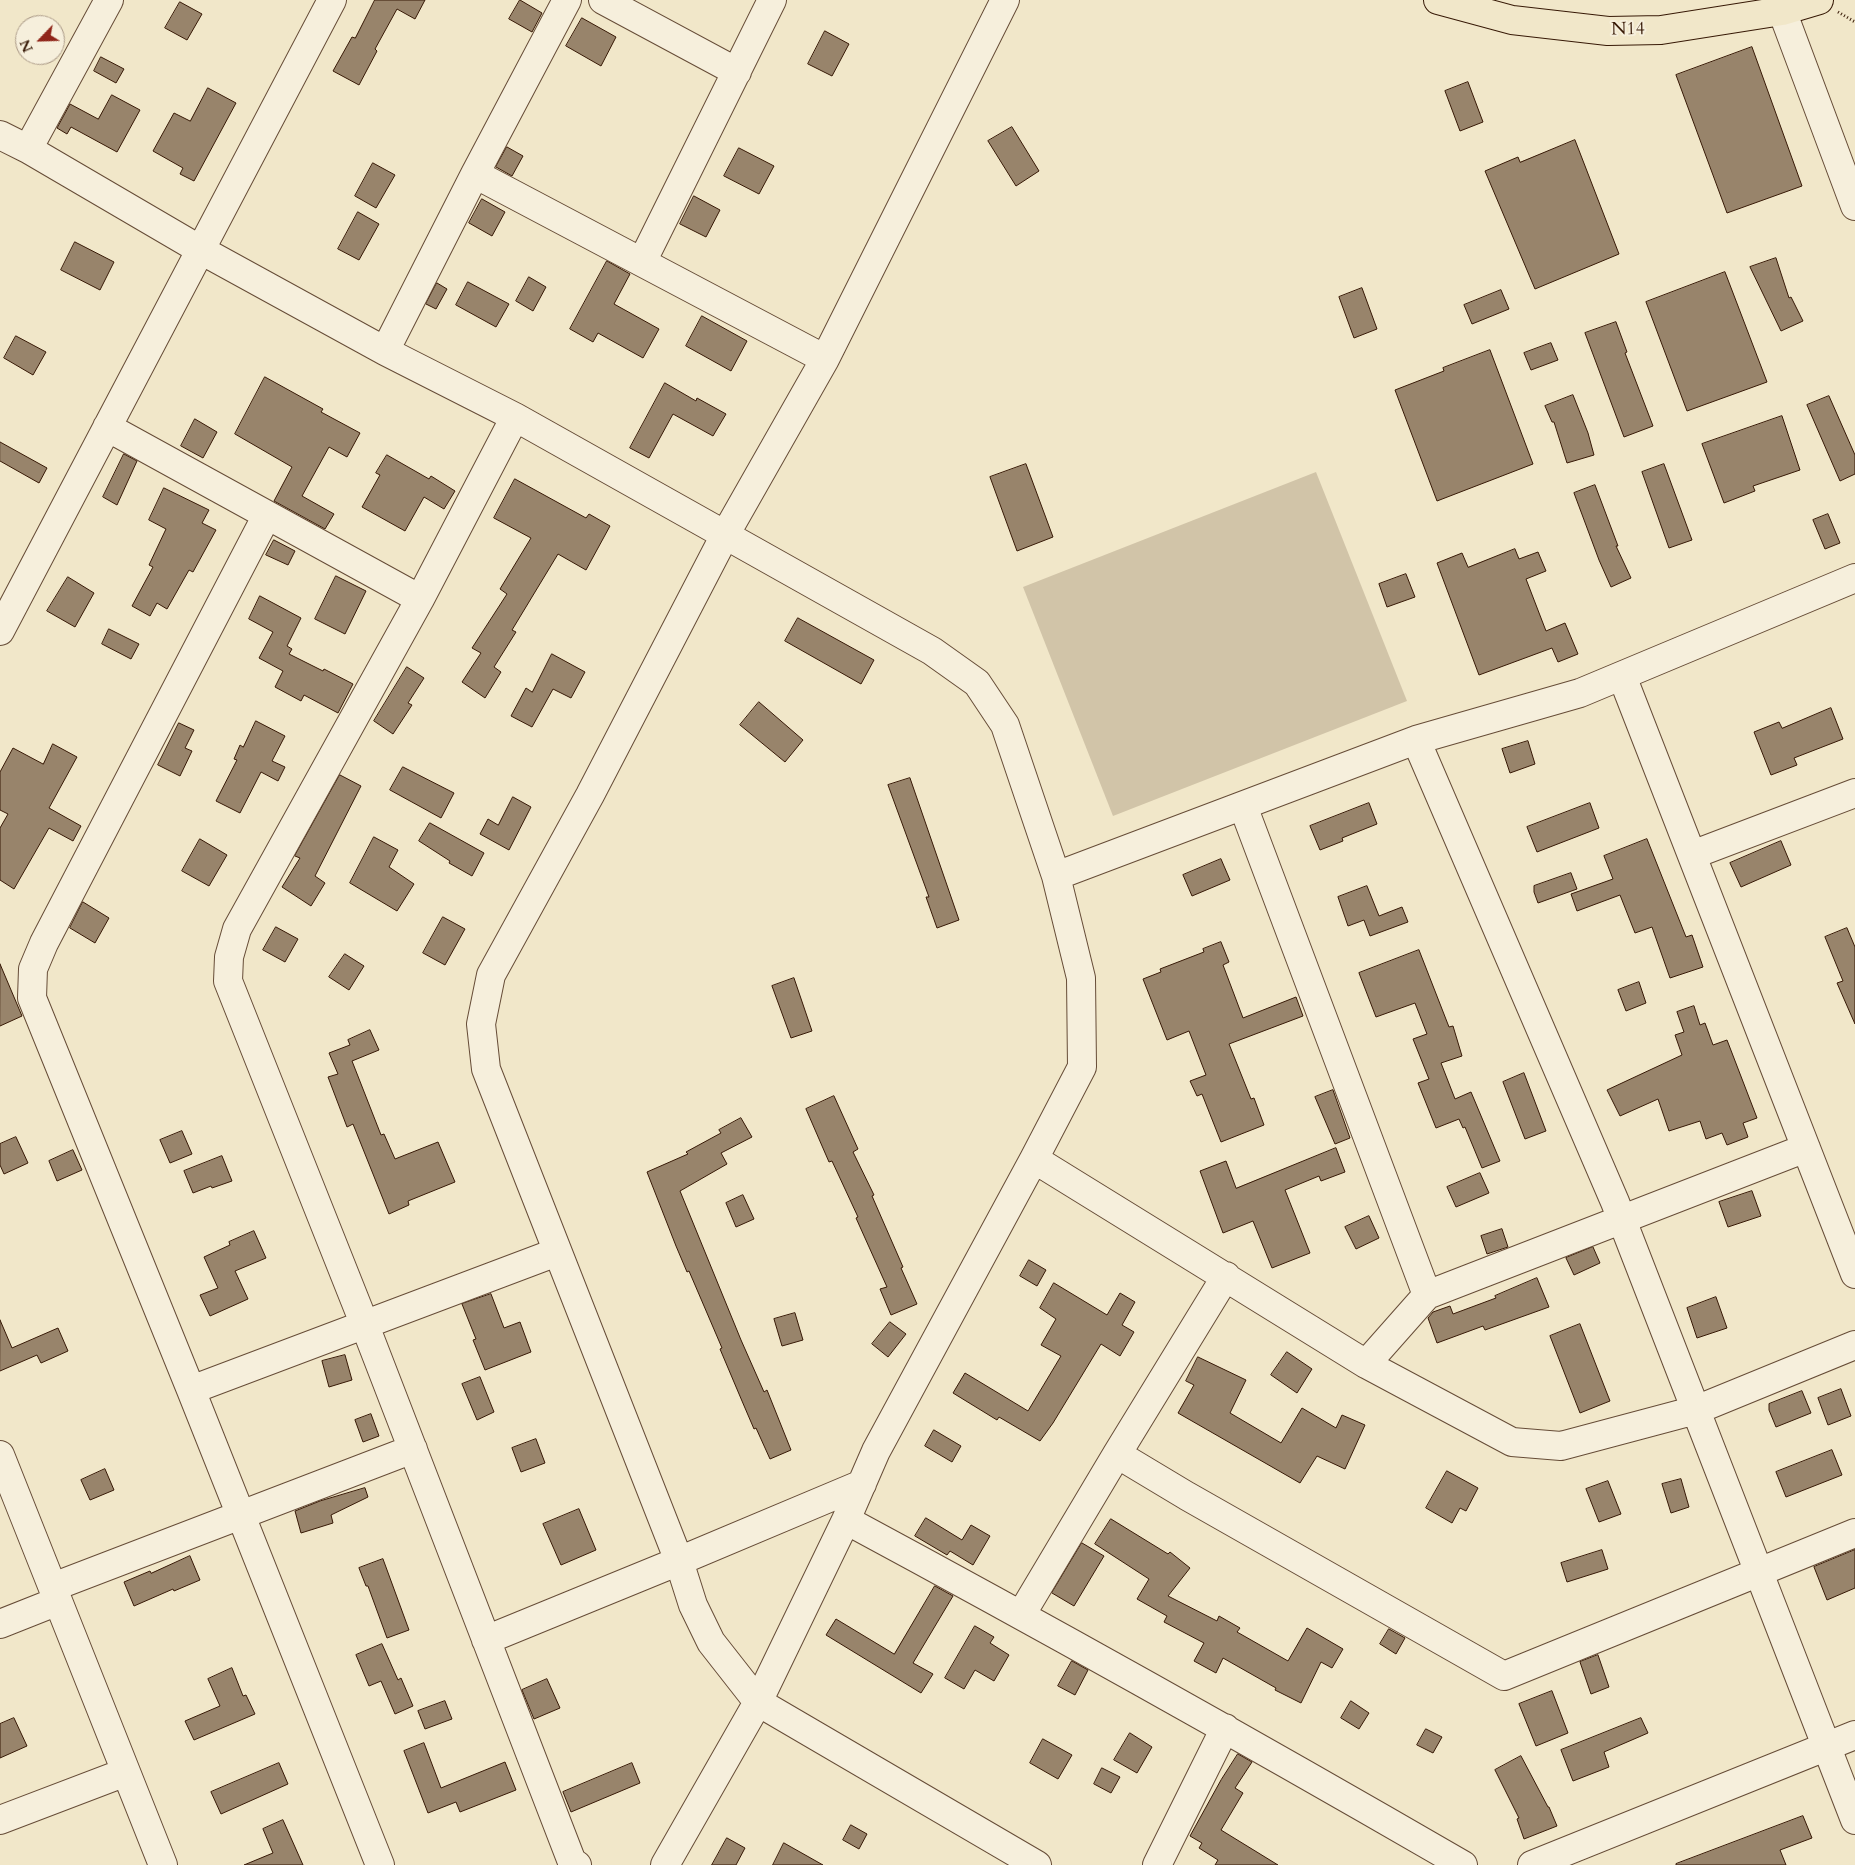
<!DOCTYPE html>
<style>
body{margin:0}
#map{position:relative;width:1855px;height:1865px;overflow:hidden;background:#f1e7c9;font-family:Cardo,serif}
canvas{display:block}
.north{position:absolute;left:15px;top:15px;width:50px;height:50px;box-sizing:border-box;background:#f6efdc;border:1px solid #aa9986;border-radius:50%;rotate:246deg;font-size:14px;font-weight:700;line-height:20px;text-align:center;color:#371906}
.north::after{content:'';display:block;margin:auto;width:18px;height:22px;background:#8f2418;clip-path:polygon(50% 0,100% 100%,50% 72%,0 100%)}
</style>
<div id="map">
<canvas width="1855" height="1865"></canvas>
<div class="north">N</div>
</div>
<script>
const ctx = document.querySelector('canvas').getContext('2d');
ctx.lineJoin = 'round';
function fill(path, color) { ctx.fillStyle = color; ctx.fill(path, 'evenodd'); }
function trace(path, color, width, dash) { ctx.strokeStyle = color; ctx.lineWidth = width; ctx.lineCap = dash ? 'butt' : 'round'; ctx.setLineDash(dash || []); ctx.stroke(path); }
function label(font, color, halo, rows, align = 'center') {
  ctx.font = font + ' Cardo,serif'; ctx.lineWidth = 4; ctx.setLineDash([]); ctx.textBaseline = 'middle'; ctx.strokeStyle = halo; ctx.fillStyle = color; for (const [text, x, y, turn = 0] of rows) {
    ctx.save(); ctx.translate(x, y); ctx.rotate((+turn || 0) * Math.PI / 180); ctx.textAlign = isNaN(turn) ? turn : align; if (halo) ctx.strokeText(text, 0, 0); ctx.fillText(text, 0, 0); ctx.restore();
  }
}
const green = new Path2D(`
 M 1316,472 L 1407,701 L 1113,816 L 1023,587 Z`);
const building = new Path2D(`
 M 375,0 L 425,0 L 415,19 L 397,9 L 375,49 L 377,51 L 359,85 L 333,71 L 352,37 L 355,38 Z
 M 520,0 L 542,13 L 532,32 L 509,19 Z
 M 180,2 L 202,14 L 187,40 L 165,28 Z
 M 582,18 L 616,37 L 601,66 L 566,46 Z
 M 825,31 L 849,44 L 832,76 L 808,64 Z
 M 1752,47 L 1802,186 L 1727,213 L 1676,75 Z
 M 101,57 L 124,69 L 116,83 L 94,71 Z
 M 1468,82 L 1483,122 L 1460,131 L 1445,91 Z
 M 208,88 L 236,103 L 194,181 L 180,174 L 183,168 L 153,151 L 174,113 L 190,121 Z
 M 112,95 L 140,110 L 117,152 L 71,127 L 67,134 L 57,128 L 70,104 L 98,119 Z
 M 1012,127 L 1039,171 L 1016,186 L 988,141 Z
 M 1575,140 L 1619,254 L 1535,289 L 1485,171 L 1518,157 L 1520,162 Z
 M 507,147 L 523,156 L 512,176 L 496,167 Z
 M 739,148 L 774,166 L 759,194 L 724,176 Z
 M 373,163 L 395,175 L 376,208 L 355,196 Z
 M 694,196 L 720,210 L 706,237 L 680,224 Z
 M 482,199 L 505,212 L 492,236 L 469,223 Z
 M 358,212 L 379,224 L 359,260 L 338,249 Z
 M 75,242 L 114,262 L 100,290 L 61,270 Z
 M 1776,258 L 1789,298 L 1791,297 L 1803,321 L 1781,331 L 1750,267 Z
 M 607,261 L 630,274 L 614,304 L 659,329 L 643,358 L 598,333 L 593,342 L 570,329 Z
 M 1725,272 L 1767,382 L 1687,411 L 1646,302 Z
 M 529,277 L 546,287 L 533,311 L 516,301 Z
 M 468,282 L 509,304 L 496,327 L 456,305 Z
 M 437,283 L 447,289 L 436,309 L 426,304 Z
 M 1362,288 L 1377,329 L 1354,338 L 1339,297 Z
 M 1501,290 L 1509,309 L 1472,324 L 1464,305 Z
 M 702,316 L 747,341 L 731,371 L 686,346 Z
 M 1616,322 L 1627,352 L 1625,353 L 1653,426 L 1624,437 L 1585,333 Z
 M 16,336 L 46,352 L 33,375 L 4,358 Z
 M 1551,343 L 1558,360 L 1531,370 L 1524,353 Z
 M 1490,350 L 1533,464 L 1437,501 L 1395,390 L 1444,371 L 1443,368 Z
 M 265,377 L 323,409 L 321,412 L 360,433 L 347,457 L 329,447 L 302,496 L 334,514 L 325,529 L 274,501 L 292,467 L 235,434 Z
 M 665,383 L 696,401 L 697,398 L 726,414 L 713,436 L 673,414 L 649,458 L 630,448 Z
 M 1573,395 L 1588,433 L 1594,455 L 1567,463 L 1554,422 L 1552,422 L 1545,406 Z
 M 1829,396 L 1855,455 L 1855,474 L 1840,481 L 1807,405 Z
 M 1782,416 L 1800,470 L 1753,486 L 1755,491 L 1724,503 L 1702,444 Z
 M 195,419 L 217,432 L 203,458 L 181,446 Z
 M 0,442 L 47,468 L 39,483 L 0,461 Z
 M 124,454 L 137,461 L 117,505 L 103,497 Z
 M 387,455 L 429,479 L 431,476 L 455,491 L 444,509 L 424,497 L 405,531 L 362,507 L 380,475 L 376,473 Z
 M 1026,464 L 1053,537 L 1017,551 L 990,477 Z
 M 1664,464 L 1692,540 L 1669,548 L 1642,472 Z
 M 515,479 L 586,518 L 589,514 L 610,526 L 586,570 L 558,554 L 512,630 L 516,632 L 494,667 L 501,672 L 485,698 L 462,682 L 481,653 L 472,648 L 507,594 L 500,589 L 531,538 L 494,518 Z
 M 1595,485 L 1618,546 L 1616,546 L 1631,578 L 1611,587 L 1599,560 L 1574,493 Z
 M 164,488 L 209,510 L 202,523 L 216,530 L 193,572 L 189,570 L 167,609 L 157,603 L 150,616 L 132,606 L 153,567 L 149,565 L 166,529 L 149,520 Z
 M 1828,514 L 1840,543 L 1825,549 L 1813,520 Z
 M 274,540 L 295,551 L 288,565 L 266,555 Z
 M 1515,549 L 1519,559 L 1538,552 L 1546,571 L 1526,579 L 1546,631 L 1565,623 L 1578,654 L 1558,662 L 1552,648 L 1479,675 L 1437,563 L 1462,553 L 1468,567 Z
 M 1406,574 L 1415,597 L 1387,607 L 1379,584 Z
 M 336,576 L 366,591 L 345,634 L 315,619 Z
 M 68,577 L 94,593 L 75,627 L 47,611 Z
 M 260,596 L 301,618 L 287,646 L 292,649 L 289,654 L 323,671 L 324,669 L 353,684 L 338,713 L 304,695 L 301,701 L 275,687 L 283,671 L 259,658 L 273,632 L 249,619 Z
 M 798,618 L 874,660 L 861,684 L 785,641 Z
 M 109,629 L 139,644 L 131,659 L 102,644 Z
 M 552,654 L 585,672 L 571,698 L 553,689 L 532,727 L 511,716 L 526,688 L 532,692 Z
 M 407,667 L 424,678 L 408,703 L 412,705 L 393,734 L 374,721 Z
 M 759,702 L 803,740 L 785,762 L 740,725 Z
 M 1831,708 L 1843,739 L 1794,758 L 1797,765 L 1771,775 L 1754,732 L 1779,722 L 1782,728 Z
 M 256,721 L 285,736 L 272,761 L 285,767 L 278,781 L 261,772 L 240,813 L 216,801 L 237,760 L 234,759 L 240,745 L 243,747 Z
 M 179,723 L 194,730 L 185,748 L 192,751 L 180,776 L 158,765 Z
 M 1528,741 L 1535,764 L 1510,773 L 1502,749 Z
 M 53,744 L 77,757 L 49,808 L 81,826 L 73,841 L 49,828 L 14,889 L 0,880 L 0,828 L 8,814 L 0,810 L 0,772 L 13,748 L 43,764 Z
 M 403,767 L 454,793 L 441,818 L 390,790 Z
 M 340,775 L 361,786 L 315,876 L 325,883 L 311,906 L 282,887 L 300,858 L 295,856 Z
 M 910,778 L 959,920 L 937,928 L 926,897 L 929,897 L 888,785 Z
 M 513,797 L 531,807 L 509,850 L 480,834 L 488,819 L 498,825 Z
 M 1369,803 L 1377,824 L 1342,838 L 1343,841 L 1320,850 L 1310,826 Z
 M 1590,803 L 1599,828 L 1537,852 L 1527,827 Z
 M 430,823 L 484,853 L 472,876 L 449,863 L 450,861 L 419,841 Z
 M 374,837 L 398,850 L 389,867 L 414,884 L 397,911 L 350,883 Z
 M 200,839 L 227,855 L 209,886 L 182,871 Z
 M 1647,839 L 1686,937 L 1692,935 L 1703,967 L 1670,978 L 1652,927 L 1635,933 L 1620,895 L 1577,911 L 1571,894 L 1613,879 L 1604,856 Z
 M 1781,841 L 1791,865 L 1741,887 L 1730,863 Z
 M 1221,859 L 1230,880 L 1192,896 L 1183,875 Z
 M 1571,873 L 1577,889 L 1538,903 L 1534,892 L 1534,886 Z
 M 1367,886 L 1379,916 L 1402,907 L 1408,922 L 1370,936 L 1364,920 L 1348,926 L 1338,897 Z
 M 83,902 L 109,918 L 95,943 L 70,928 Z
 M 443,917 L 465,929 L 445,965 L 423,953 Z
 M 276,927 L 298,939 L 285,962 L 263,950 Z
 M 1847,928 L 1855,947 L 1855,1024 L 1837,983 L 1843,981 L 1825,937 Z
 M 1221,942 L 1229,962 L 1223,965 L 1243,1018 L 1296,997 L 1303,1016 L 1229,1044 L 1251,1099 L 1254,1098 L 1264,1125 L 1221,1142 L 1202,1094 L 1197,1096 L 1190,1081 L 1206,1075 L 1189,1031 L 1167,1040 L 1143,979 L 1161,972 L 1160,969 L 1204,952 L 1203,949 Z
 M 1419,950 L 1449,1027 L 1453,1026 L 1462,1056 L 1441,1063 L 1455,1099 L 1471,1092 L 1500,1161 L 1482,1168 L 1465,1127 L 1463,1128 L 1459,1119 L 1436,1128 L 1418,1083 L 1429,1079 L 1413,1039 L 1427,1034 L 1415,1003 L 1376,1017 L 1359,973 Z
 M 345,954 L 364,966 L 349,990 L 329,977 Z
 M 0,964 L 22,1016 L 0,1026 Z
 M 794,978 L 812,1031 L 791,1038 L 772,986 Z
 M 1639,982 L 1646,1003 L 1626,1011 L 1618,990 Z
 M 1694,1006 L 1700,1025 L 1705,1023 L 1713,1045 L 1727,1040 L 1757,1118 L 1743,1123 L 1748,1137 L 1727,1145 L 1722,1133 L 1706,1139 L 1700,1121 L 1669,1131 L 1658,1099 L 1620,1116 L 1607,1090 L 1682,1055 L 1675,1035 L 1684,1032 L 1677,1012 Z
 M 370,1030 L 379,1050 L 352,1061 L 381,1135 L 384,1134 L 395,1159 L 438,1142 L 455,1182 L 408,1201 L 409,1205 L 389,1214 L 353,1124 L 347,1127 L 328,1077 L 338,1074 L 329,1053 L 350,1045 L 348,1040 Z
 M 1524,1073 L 1546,1131 L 1525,1139 L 1503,1082 Z
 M 1333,1090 L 1350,1138 L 1335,1144 L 1315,1097 Z
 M 834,1096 L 858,1149 L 853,1152 L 874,1195 L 872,1196 L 903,1267 L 901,1268 L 917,1304 L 891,1315 L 880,1289 L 887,1287 L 856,1218 L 858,1217 L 832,1161 L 829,1162 L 806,1109 Z
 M 741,1118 L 752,1137 L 721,1153 L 727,1164 L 680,1191 L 741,1340 L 764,1392 L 767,1390 L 791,1450 L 770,1459 L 756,1428 L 754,1429 L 742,1401 L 720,1349 L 722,1348 L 689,1271 L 687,1272 L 676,1246 L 647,1172 L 688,1154 L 686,1152 L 721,1133 L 719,1130 Z
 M 182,1131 L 192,1154 L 170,1163 L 160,1140 Z
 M 16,1137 L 28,1163 L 4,1174 L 0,1165 L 0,1144 Z
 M 1336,1148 L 1345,1172 L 1321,1181 L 1319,1176 L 1285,1190 L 1310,1253 L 1272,1268 L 1253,1221 L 1223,1233 L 1200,1171 L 1226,1161 L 1236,1188 Z
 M 73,1150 L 82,1170 L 57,1181 L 49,1161 Z
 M 222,1156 L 232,1181 L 212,1188 L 211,1186 L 193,1193 L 184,1171 Z
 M 1480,1173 L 1489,1193 L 1456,1207 L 1447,1187 Z
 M 1752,1191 L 1761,1216 L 1728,1227 L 1719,1202 Z
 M 743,1195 L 754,1219 L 736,1227 L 726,1203 Z
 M 1369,1216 L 1379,1238 L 1356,1249 L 1345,1227 Z
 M 1502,1229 L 1508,1247 L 1487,1254 L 1481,1236 Z
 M 254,1231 L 266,1258 L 235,1271 L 248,1299 L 210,1316 L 200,1295 L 218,1288 L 204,1257 L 230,1245 L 229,1242 Z
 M 1593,1247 L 1600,1263 L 1574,1275 L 1566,1258 Z
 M 1029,1260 L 1046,1270 L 1037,1286 L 1020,1276 Z
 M 1537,1278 L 1549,1307 L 1485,1330 L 1483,1326 L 1437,1343 L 1428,1318 L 1433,1312 L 1450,1306 L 1453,1314 L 1496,1298 L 1495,1296 Z
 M 1054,1283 L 1107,1315 L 1120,1293 L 1135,1302 L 1122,1325 L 1134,1332 L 1120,1356 L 1101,1344 L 1053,1423 L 1040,1441 L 999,1417 L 997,1420 L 953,1393 L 965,1373 L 1028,1411 L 1061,1356 L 1041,1345 L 1056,1319 L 1040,1308 Z
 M 491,1294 L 504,1328 L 520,1322 L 531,1352 L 485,1370 L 473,1340 L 476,1339 L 462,1304 Z
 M 1716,1297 L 1727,1328 L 1697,1338 L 1687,1308 Z
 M 795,1313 L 803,1340 L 782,1346 L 774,1319 Z
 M 0,1320 L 12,1348 L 58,1328 L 68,1351 L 41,1363 L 37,1355 L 0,1371 Z
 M 890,1322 L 906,1334 L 888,1357 L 872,1344 Z
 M 1580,1324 L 1610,1401 L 1580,1413 L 1550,1336 Z
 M 1287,1352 L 1312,1369 L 1297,1393 L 1271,1375 Z
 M 345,1355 L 352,1380 L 329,1387 L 322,1361 Z
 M 1198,1357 L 1246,1380 L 1230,1413 L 1281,1443 L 1302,1408 L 1336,1428 L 1342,1415 L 1365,1425 L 1345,1469 L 1317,1456 L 1300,1483 L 1178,1413 L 1194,1385 L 1186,1381 Z
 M 480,1377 L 494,1412 L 477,1420 L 462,1384 Z
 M 1841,1389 L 1851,1416 L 1828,1425 L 1818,1398 Z
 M 1802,1391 L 1811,1413 L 1776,1427 L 1769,1410 L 1769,1404 Z
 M 371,1414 L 379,1436 L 363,1442 L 355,1420 Z
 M 934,1430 L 961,1446 L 952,1462 L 925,1446 Z
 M 536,1439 L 545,1463 L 521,1472 L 512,1448 Z
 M 1832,1450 L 1842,1475 L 1786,1497 L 1776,1472 Z
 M 105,1469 L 114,1490 L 90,1500 L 81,1480 Z
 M 1447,1471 L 1478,1488 L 1466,1511 L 1460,1508 L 1452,1523 L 1426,1508 Z
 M 1681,1479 L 1689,1507 L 1671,1513 L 1662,1484 Z
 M 1608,1481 L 1621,1514 L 1599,1522 L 1586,1489 Z
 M 365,1488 L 368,1497 L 331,1515 L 333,1523 L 301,1533 L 295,1511 L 320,1501 Z
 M 579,1509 L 596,1550 L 561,1565 L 543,1524 Z
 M 926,1518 L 962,1540 L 971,1525 L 990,1536 L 973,1565 L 950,1551 L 947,1555 L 915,1536 Z
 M 1111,1519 L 1168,1554 L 1170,1552 L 1190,1568 L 1168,1596 L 1217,1621 L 1219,1616 L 1240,1628 L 1237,1632 L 1288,1661 L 1307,1628 L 1343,1649 L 1332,1668 L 1321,1662 L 1301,1703 L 1275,1690 L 1276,1688 L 1223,1658 L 1216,1673 L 1194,1661 L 1204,1643 L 1164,1622 L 1167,1616 L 1137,1599 L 1149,1579 L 1095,1544 Z
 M 1082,1543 L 1104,1556 L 1074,1606 L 1052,1593 Z
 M 1602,1550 L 1608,1569 L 1567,1582 L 1561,1563 Z
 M 1855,1550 L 1855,1588 L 1827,1600 L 1814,1567 Z
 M 190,1556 L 200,1580 L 174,1591 L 173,1589 L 134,1606 L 124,1582 L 150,1571 L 151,1573 Z
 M 383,1559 L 409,1630 L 387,1638 L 368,1586 L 366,1586 L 359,1568 Z
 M 935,1586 L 953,1596 L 913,1663 L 933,1674 L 921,1693 L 826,1635 L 836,1619 L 894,1654 Z
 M 975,1626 L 994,1637 L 990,1643 L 1009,1655 L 994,1681 L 975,1670 L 964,1689 L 945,1678 Z
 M 1389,1629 L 1405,1638 L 1396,1654 L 1380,1644 Z
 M 382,1644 L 398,1680 L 401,1678 L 413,1706 L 395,1714 L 381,1681 L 369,1686 L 356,1655 Z
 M 1598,1655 L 1609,1687 L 1591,1694 L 1580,1662 Z
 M 1072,1661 L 1088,1670 L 1075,1695 L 1058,1686 Z
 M 232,1668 L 243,1696 L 246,1695 L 255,1714 L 194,1740 L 185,1721 L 220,1706 L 208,1679 Z
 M 547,1679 L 560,1708 L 534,1719 L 522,1690 Z
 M 1552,1691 L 1568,1733 L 1536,1746 L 1519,1704 Z
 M 445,1701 L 452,1719 L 425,1729 L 418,1711 Z
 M 1351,1701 L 1369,1713 L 1359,1729 L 1341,1718 Z
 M 14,1718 L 27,1746 L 0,1758 L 0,1724 Z
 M 1641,1718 L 1648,1733 L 1604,1752 L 1609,1767 L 1573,1781 L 1561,1750 Z
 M 1426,1729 L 1442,1737 L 1433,1753 L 1417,1745 Z
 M 1130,1733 L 1152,1747 L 1137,1773 L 1114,1760 Z
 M 1043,1739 L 1072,1755 L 1058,1779 L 1030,1763 Z
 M 424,1743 L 441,1788 L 505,1762 L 516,1790 L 460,1812 L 456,1802 L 428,1813 L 404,1751 Z
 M 1238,1754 L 1252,1762 L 1235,1788 L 1243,1793 L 1221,1830 L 1278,1865 L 1215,1865 L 1218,1860 L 1199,1848 L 1202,1843 L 1190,1836 L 1221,1780 Z
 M 1521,1756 L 1548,1807 L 1549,1807 L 1557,1826 L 1524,1839 L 1517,1819 L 1519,1818 L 1495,1770 Z
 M 279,1763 L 288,1784 L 221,1814 L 211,1792 Z
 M 632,1763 L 640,1783 L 571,1812 L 563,1792 Z
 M 1102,1768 L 1120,1777 L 1111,1793 L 1094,1784 Z
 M 1803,1816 L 1812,1838 L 1780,1850 L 1786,1865 L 1676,1865 L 1676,1864 Z
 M 283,1820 L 303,1865 L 244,1865 L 273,1853 L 263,1829 Z
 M 851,1825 L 867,1834 L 859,1849 L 843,1840 Z
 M 727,1838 L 745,1848 L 736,1865 L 712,1865 Z
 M 784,1843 L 823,1865 L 773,1865 Z`);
const path = new Path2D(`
 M 1838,12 L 1855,22`);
const minor = new Path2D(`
 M 603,0 L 737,72
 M 1005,0 L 825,359 L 725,535 L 590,795 L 491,975 L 481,1024 L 486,1069 L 679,1561 L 693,1605 L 711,1642 L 758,1702 L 1037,1865
 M 1778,0 L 1855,206
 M 0,135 L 28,149 L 199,249 L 385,351 L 515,417 L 932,651 L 977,683 L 1005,725 L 1056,876 L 1081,978 L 1082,1067 L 1034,1159 L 876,1451 L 846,1520 L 758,1702 L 665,1865
 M 28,149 L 109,0
 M 475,174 L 825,359
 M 642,262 L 772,0
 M 385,351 L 475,174 L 567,0
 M 515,417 L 420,599 L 237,929 L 229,957 L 228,981 L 364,1323 L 572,1862 L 577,1865
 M 107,427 L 420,599
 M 267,515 L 44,943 L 33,969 L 32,998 L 191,1390 L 380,1865
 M 0,631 L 332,0
 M 1622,676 L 1855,1274
 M 1416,740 L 1615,1202 L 1855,1820
 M 1243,806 L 1427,1295 L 1366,1364
 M 1692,855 L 1855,793
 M 1056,876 L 1416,740 L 1580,693 L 1855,578
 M 1034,1159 L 1366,1364 L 1512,1442 L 1561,1446 L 1696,1410 L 1855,1345
 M 1427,1295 L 1806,1148
 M 191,1390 L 557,1252
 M 1117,1454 L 1187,1496 L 1504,1676 L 1855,1533
 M 0,1455 L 163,1865
 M 846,1520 C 1054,1632 1259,1747 1463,1865
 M 53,1587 L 413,1449
 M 1021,1615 L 1117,1454 L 1226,1276
 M 0,1624 L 58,1601
 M 486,1640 L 679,1561 L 862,1484
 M 0,1820 L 126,1772
 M 1157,1865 L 1225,1728
 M 1532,1865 L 1855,1735`);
const major = new Path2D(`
 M 1438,0 L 1512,20 L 1608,31 L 1661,30 L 1782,11 L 1819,0`);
const streetNames = [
 ["N14",1628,30,-1]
];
fill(green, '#d1c4a8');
fill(building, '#98846b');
trace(building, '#371906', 1);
trace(minor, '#664c37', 30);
trace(major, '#371906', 30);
trace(path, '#371906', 3, [1, 2.5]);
trace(minor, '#f6efdc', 28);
trace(major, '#f1e7c9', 28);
label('18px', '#371906', '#f6efdc', streetNames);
</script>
